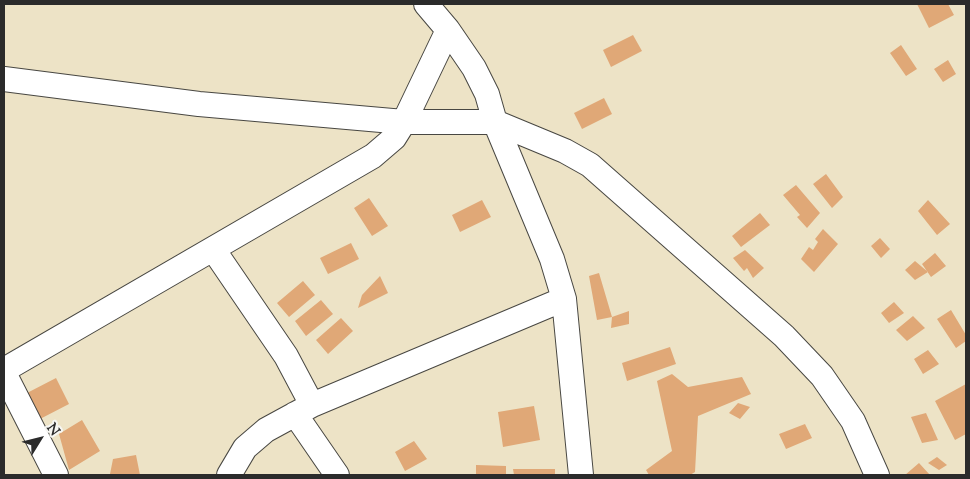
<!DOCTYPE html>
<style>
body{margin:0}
#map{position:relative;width:970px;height:479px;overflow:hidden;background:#ede3c6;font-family:"Sorts Mill Goudy",serif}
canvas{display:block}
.frame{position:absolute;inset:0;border:5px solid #2b2b2b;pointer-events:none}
.north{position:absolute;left:15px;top:414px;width:50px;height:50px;-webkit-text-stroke:4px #f6f6f2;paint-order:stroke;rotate:54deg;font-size:14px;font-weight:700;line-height:20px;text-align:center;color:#2b2b2b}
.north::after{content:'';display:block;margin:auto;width:18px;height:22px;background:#2b2b2b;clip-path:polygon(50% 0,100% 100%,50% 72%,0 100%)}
</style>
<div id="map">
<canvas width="970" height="479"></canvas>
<div class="frame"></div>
<div class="north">N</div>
</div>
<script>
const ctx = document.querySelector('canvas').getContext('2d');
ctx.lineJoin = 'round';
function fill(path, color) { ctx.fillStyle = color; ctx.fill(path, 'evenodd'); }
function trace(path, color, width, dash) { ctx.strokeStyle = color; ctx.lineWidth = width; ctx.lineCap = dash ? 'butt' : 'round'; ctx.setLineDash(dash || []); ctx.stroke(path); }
const building = new Path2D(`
 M 917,4 L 943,5 L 948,4 L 954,15 L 929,28 Z
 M 633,35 L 642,51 L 611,67 L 603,50 Z
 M 901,45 L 917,69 L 906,76 L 890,53 Z
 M 948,60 L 956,74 L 943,82 L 934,69 Z
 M 604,98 L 612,114 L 582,129 L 574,113 Z
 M 826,174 L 843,197 L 832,208 L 813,184 Z
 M 796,185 L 820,213 L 807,228 L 797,217 L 800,215 L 783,195 Z
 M 369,198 L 388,226 L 372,236 L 354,208 Z
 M 482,200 L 491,217 L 460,232 L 452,215 Z
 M 928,200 L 950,224 L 937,235 L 918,211 Z
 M 760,213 L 770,225 L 741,247 L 732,236 Z
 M 823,229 L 838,244 L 814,272 L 801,259 L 809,247 L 813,250 L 818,242 L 815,239 Z
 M 880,238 L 890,249 L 881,258 L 871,246 Z
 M 351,243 L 359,259 L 328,274 L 320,258 Z
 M 745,250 L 764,268 L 753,278 L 747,268 L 744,271 L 733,258 Z
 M 935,253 L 946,266 L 931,277 L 922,264 Z
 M 915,261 L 928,272 L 915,280 L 905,270 Z
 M 599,273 L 612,317 L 597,320 L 589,276 Z
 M 380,276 L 388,293 L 358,308 L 362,295 Z
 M 303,281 L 315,295 L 289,317 L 277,303 Z
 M 321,300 L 333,314 L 306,336 L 295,321 Z
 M 894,302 L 904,313 L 889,323 L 881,313 Z
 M 951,310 L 966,335 L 966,341 L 956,348 L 937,319 Z
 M 629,311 L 629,324 L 611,328 L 612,317 Z
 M 913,316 L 925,328 L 907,341 L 896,330 Z
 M 341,318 L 353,331 L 328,354 L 316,340 Z
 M 670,347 L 676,364 L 627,381 L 622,363 Z
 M 928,350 L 939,364 L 923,374 L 914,359 Z
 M 672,374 L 688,387 L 742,377 L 751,394 L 698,416 L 695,472 L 690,475 L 649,475 L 646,470 L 672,451 L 657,381 Z
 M 56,378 L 69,404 L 40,419 L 27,393 Z
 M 966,384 L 966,434 L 955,440 L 935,401 Z
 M 738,403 L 750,407 L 740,419 L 729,413 Z
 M 534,406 L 540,440 L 503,447 L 498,412 Z
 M 926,413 L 938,440 L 922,443 L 911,417 Z
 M 82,420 L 100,451 L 69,470 L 59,434 Z
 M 805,424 L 812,438 L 786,449 L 779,434 Z
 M 414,441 L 427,459 L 405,471 L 395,452 Z
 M 136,455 L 140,475 L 108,475 L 110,474 L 113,459 Z
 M 937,457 L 947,465 L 939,470 L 928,463 Z
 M 919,463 L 930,475 L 905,475 Z
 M 476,465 L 506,466 L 506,475 L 476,475 Z
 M 513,469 L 555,469 L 555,475 L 514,475 Z`);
const minor = new Path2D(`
 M 448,30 L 474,68 L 487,94 L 495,122 L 552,259 L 564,299 L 581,475
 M 4,79 L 199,104 L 404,122 L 495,122 L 565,151 L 590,165 L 784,336 L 822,376 L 853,421 L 877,475
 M 213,249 L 286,356 L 312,405
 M 4,370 L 373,156 L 394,138 L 404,122 L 448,30 L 426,4
 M 4,373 L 56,475
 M 295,414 L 337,475
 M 229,475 L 245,448 L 266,430 L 312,405 L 564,299`);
fill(building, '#e0a877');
trace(minor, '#484742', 26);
trace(minor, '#fff', 24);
</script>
